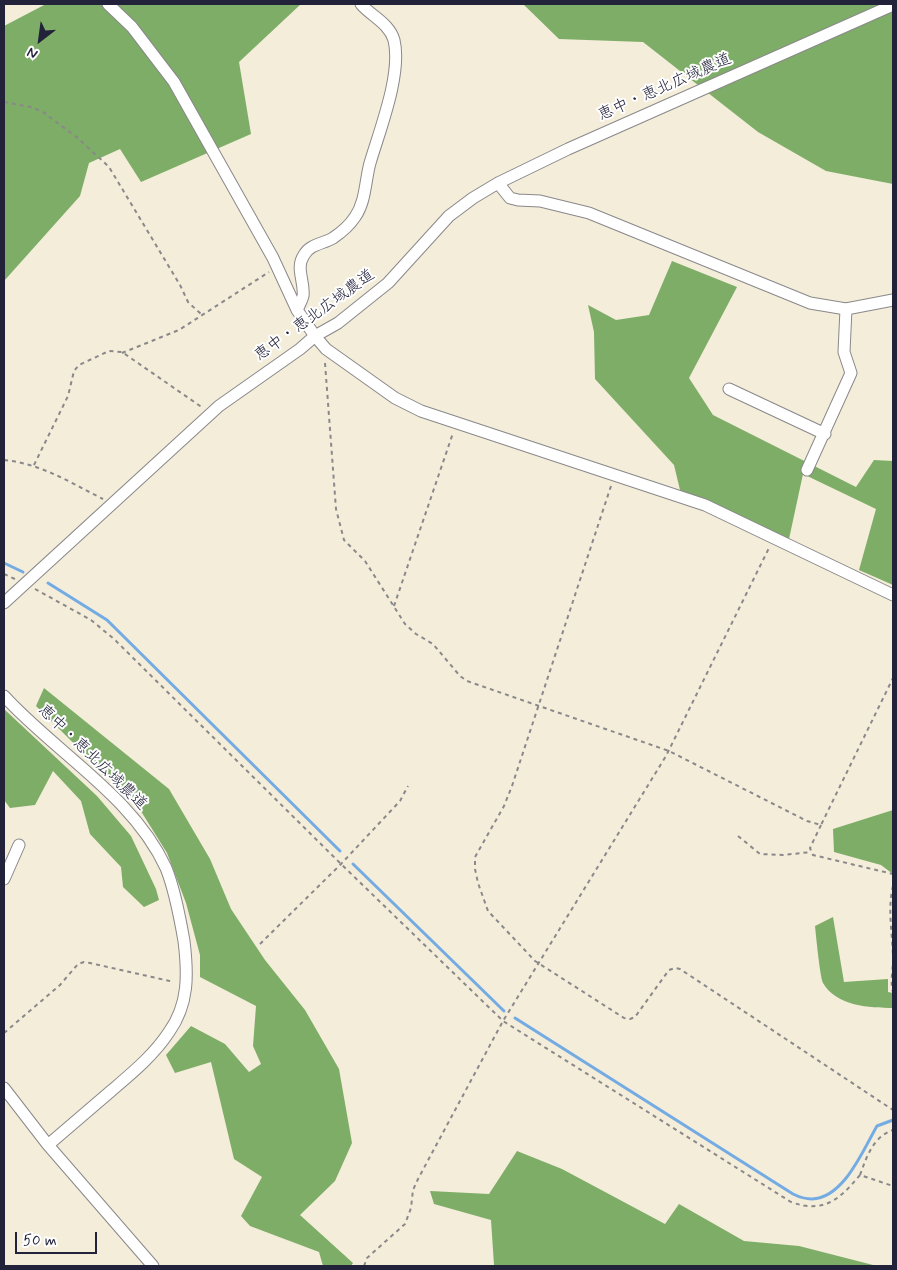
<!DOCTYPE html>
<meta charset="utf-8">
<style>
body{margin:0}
#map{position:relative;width:897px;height:1270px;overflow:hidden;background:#f3edda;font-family:Mynerve,sans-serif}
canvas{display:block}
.frame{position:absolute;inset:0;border:5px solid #22223b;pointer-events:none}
.north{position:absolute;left:15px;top:15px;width:50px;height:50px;-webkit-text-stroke:4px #fff;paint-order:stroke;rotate:210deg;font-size:14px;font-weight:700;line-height:20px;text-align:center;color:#22223b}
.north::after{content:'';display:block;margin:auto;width:18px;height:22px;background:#22223b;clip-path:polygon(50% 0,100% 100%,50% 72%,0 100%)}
.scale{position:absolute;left:15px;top:1232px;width:82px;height:22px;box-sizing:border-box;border:2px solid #22223b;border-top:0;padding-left:6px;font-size:15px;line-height:18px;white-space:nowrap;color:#22223b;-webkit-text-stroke:4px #fff;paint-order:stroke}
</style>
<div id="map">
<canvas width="897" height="1270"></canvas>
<div class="frame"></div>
<div class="north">N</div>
<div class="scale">50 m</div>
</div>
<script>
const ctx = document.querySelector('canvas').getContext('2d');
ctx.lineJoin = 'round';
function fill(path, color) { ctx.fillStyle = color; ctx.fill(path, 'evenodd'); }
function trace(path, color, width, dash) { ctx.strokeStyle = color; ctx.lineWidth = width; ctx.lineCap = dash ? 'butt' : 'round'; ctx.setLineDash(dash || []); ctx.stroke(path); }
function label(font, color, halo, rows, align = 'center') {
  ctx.font = font + ' Mynerve,"Klee One",sans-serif'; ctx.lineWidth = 4; ctx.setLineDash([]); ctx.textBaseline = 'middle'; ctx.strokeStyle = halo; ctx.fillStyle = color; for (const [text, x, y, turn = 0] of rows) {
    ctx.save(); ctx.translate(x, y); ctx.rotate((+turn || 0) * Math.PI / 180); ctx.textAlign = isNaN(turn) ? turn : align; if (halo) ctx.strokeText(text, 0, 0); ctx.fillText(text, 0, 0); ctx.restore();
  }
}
const forest = new Path2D(`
 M 46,4 L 301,4 L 239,62 L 251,134 L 141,182 L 120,149 L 89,163 L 80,196 L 4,281 L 4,26 Z
 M 523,4 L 893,4 L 893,184 L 826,171 L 758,132 L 643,42 L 559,39 Z
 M 672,261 L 737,287 L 689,378 L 713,415 L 856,487 L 874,460 L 893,461 L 893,585 L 859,570 L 876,509 L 803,474 L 789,539 L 680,490 L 674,465 L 595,379 L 594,332 L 588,305 L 616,320 L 649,315 Z
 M 44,688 L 169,789 L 210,859 L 231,909 L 265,960 L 305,1010 L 339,1069 L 352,1143 L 335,1181 L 300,1215 L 353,1263 L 351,1266 L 323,1266 L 319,1252 L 250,1226 L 241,1216 L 262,1177 L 234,1159 L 211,1062 L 175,1073 L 166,1055 L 191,1026 L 225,1044 L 249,1072 L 261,1064 L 253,1046 L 256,1006 L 200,977 L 200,955 L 186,903 L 167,853 L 139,808 L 36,706 Z
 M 4,709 L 97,796 L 131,836 L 156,889 L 159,900 L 144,907 L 123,887 L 121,867 L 90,834 L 81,801 L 53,771 L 35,805 L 10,808 L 4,800 Z
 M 893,810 L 893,874 L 881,865 L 834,852 L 833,829 Z
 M 833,917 L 844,982 L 888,979 L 888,992 L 893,993 L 893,1008 C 870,1008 836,1006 823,983 C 820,977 816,936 815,926 Z
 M 517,1151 L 562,1169 L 665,1224 L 679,1204 L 744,1241 L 799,1246 L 877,1266 L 496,1266 L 494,1265 L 491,1220 L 434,1204 L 430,1191 L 489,1194 Z`);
const stream = new Path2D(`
 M 4,563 L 23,572
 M 48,583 L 107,620 L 340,851
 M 353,864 L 504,1011
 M 515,1018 L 793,1194 C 799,1197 805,1199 812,1199 C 844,1198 863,1150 877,1126 L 893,1120`);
const path = new Path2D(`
 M 4,102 L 31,107 L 43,112 L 79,139 L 109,167 L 180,285 L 188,302 L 202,315
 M 122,353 L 179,330 L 269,272
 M 325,363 L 336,509 L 344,540 L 365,561 L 405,624 L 416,634 L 433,644 L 460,676 L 467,681 L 669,751 L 807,821 L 821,825 L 893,678
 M 4,460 C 42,464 69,482 103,499
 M 34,465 L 68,396 L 74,371 L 79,365 L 109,351 L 122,352 L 203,408
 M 611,486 L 512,786 L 504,806 L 475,857 L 475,869 L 478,883 L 488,911 L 535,961 L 624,1018 L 630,1019 L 635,1017 L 669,970 L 675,968 L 680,969 L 893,1110
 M 4,574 L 15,579
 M 35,589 L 91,620 L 114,639 L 341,864 L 503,1021 L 791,1202 C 824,1214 840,1199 860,1175 L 893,1186
 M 394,606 L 453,433
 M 821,825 L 810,848 L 813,855 L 893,874
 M 738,836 L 760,854 L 783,855 L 811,852
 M 893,886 C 887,910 893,936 893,960 C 893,970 890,982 893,992
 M 260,944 L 341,864 L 400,801 L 408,786
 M 4,1033 L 60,985 L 78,964 L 84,962 L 90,963 L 174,982
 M 860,1175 C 867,1156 873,1137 893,1130
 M 893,1189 L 893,1191
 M 364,1266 L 367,1258 L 405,1224 L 411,1208 L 413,1190 L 418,1179 L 503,1021 L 666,756 L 769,548`);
const minor = new Path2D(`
 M 108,4 L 132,27 L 174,82 L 273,258 L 297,310 L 315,336 L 326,349 L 395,398 L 421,411 L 705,505 L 893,595
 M 498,183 L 510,198 L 518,200 L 540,201 L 589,213 L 810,303 L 846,309 L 893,300
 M 297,310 C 299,306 302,300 303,296 C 305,282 295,268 304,255 C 310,244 323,244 333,238 C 342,232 349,226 355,217 C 366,201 365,181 370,163 C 380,129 402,74 394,40 C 389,23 371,16 361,4
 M 729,389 L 825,434
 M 807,470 L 851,373 L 844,352 L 846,309
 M 4,603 L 219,406 L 300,349 L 315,336 L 338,323 L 388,283 L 449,216 L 473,198 L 498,183 L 568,149 L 893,5
 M 4,696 C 56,753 133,796 166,868 C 175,890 180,918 184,941 C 188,974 189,1004 169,1032 C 154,1055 132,1073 111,1091 C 90,1109 69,1127 48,1145
 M 4,879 L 19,845
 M 4,1088 L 48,1145 L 153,1266`);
const streetNames = [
 ["恵中・恵北広域農道",665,88,-24],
 ["恵中・恵北広域農道",315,316,-36],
 ["恵中・恵北広域農道",92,758,44]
];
fill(forest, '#7ead67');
trace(stream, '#74abe3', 3);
trace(minor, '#8a888a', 13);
trace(path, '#8a888a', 2, [4, 4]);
trace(minor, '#fff', 11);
label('16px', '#22223b', '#fff', streetNames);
</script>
